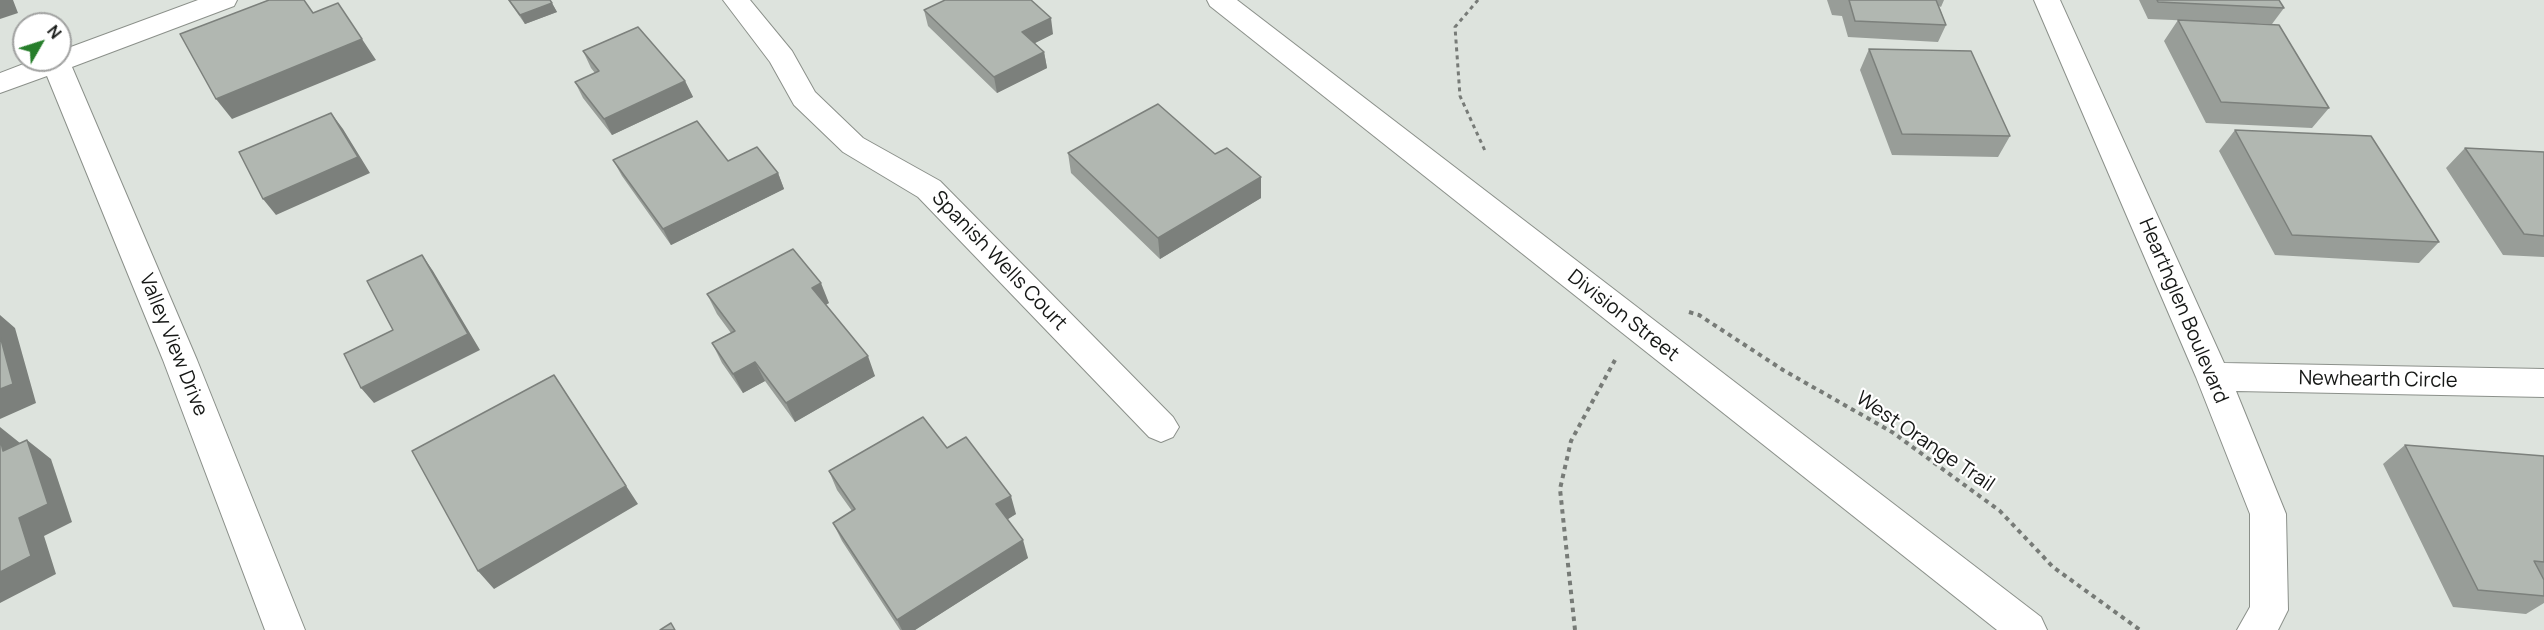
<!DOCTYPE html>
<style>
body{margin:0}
#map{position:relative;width:2544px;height:630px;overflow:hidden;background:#dde3dd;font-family:Manrope,sans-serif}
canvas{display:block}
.north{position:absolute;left:12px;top:12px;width:60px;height:60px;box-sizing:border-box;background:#fff;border:2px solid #a1a2a1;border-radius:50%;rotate:51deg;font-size:16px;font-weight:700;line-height:24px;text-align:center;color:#151715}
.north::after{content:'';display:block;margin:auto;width:21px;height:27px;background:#277e2b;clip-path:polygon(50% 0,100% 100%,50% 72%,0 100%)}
</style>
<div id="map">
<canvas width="2544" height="630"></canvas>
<div class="north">N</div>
</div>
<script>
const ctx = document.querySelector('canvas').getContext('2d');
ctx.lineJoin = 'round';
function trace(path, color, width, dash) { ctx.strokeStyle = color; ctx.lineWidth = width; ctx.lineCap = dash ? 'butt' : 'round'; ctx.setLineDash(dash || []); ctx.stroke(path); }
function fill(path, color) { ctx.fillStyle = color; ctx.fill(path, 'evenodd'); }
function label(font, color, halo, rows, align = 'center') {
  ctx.font = font + ' Manrope,sans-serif'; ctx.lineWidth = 4.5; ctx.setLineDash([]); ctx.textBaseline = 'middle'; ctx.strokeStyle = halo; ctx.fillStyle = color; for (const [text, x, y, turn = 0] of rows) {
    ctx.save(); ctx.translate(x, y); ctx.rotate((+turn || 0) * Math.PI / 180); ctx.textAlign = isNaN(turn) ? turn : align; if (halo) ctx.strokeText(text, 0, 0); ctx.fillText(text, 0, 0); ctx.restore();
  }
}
const pathFar1 = new Path2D(`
 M 1478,0 L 1455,27 L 1460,96 L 1486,153`);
const path = new Path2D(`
 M 1689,312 L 1699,315 L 1783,370 L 1892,432 L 2000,511 L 2053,567 L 2140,630
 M 1575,630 L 1560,489 L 1571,441 L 1615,360`);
const minor = new Path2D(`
 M 198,0 L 237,0 L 234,6 L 72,67 L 197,360 L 305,630 L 265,630 L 163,360 L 47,76 L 0,93 L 0,73 L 34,60 L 60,60 L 60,51 Z
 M 723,0 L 750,0 L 792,51 L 815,92 L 863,138 L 940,181 L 1173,417 L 1179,427 L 1173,437 L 1161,442 L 1149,437 L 918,197 L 843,152 L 794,105 L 770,62 Z
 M 2034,0 L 2060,0 L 2224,363 L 2544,369 L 2544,397 L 2236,391 L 2286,514 L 2288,610 L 2278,630 L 2237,630 L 2250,607 L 2250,514 L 2196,377 Z`);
const tertiary = new Path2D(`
 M 1207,0 L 1237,0 L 2041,617 L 2047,630 L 1997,630 L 1210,6 Z`);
const wall = new Path2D(`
 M 508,0 L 550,0 L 557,12 L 525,24 Z
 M 1827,0 L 1944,0 L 1941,7 L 1939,6 L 1946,25 L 1938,42 L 1848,37 L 1842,16 L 1832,15 Z
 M 2139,0 L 2279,0 L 2284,8 L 2272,24 L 2148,19 Z
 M 924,10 L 1053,34 L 1035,43 L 1044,52 L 1047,68 L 997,93 L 928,26 Z
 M 2178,20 L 2329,108 L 2312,128 L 2206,123 L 2164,41 Z
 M 1869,49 L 2010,136 L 1998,157 L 1892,155 L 1860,70 Z
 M 583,51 L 685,81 L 693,97 L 612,135 L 583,98 L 575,82 L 595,73 L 591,68 Z
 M 2235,130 L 2439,242 L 2419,263 L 2275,255 L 2219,151 Z
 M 2465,148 L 2544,152 L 2544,257 L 2503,255 L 2446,168 Z
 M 1068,153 L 1215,154 L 1261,177 L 1261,198 L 1160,259 L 1071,173 Z
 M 613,160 L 728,161 L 778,173 L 784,189 L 671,245 L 622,176 Z
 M 707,294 L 829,303 L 826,304 L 875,376 L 795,422 L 765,381 L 743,393 L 722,363 L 712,343 L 731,333 L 717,314 Z
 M 2405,445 L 2544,456 L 2544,603 L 2526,614 L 2453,607 L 2383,464 Z
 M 947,448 L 1016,514 L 1007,519 L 1028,558 L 915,630 L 900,630 L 842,541 L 833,523 L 852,511 L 837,490 L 829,471 Z`);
const shadedWall = new Path2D(`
 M 0,0 L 13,0 L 18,13 L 0,19 Z
 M 552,3 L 557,12 L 525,24 L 520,15 Z
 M 1051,18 L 1053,34 L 1025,48 L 1022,32 Z
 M 362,39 L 376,60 L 232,119 L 216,99 Z
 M 1044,52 L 1047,68 L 997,93 L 994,77 Z
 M 685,81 L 693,97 L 612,135 L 604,119 Z
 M 331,113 L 343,129 L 370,173 L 276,215 L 263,199 Z
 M 778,173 L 784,189 L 671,245 L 663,229 Z
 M 1261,177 L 1261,198 L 1160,259 L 1158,238 Z
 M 422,255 L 433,271 L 480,350 L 374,403 L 361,388 L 468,334 Z
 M 821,283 L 829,303 L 820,308 L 812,288 Z
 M 0,315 L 15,328 L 36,403 L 0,419 Z
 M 868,356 L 875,376 L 795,422 L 786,403 Z
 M 755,362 L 765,381 L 743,393 L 733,374 Z
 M 554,375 L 638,504 L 494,589 L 478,571 Z
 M 0,427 L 20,443 L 28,470 L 3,451 L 0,439 Z
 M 27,440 L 51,459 L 72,522 L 44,536 L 56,574 L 0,603 L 0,572 L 19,518 Z
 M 1011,496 L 1016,514 L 1002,523 L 996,504 Z
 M 1023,540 L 1028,558 L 915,630 L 902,630 L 897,620 Z`);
const building = new Path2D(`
 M 269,0 L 304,0 L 313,13 L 338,3 L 362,39 L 216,99 L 180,34 Z
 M 509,0 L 550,0 L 552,3 L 520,15 Z
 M 945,0 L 1031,0 L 1051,18 L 1022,32 L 1044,52 L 994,77 L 924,10 Z
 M 1849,0 L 1936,0 L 1946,25 L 1855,21 Z
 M 2157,0 L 2279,0 L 2284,8 L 2158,2 Z
 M 2178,20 L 2279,25 L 2329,108 L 2221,102 Z
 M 638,27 L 685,81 L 604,119 L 575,82 L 599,71 L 583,51 Z
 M 1869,49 L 1971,51 L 2010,136 L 1902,134 Z
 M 1158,104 L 1215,154 L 1227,148 L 1261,177 L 1158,238 L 1068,153 Z
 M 331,113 L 358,157 L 263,199 L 239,152 Z
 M 697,121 L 728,161 L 757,147 L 778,173 L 663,229 L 613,160 Z
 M 2235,130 L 2371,136 L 2439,242 L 2292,235 Z
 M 2465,148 L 2544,152 L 2544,236 L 2524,234 Z
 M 793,249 L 821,283 L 812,288 L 868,356 L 786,403 L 755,362 L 733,374 L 712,343 L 735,331 L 707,294 Z
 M 422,255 L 468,334 L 361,388 L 344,354 L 393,330 L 367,281 Z
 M 0,336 L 13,384 L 0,389 Z
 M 554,375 L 626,486 L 478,571 L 412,451 Z
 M 923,417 L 947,448 L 966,437 L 1011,496 L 996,504 L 1023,540 L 897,620 L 833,523 L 855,509 L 829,471 Z
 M 0,439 L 3,451 L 27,440 L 48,504 L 19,518 L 31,556 L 0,572 Z
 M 2405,445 L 2544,456 L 2544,562 L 2534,561 L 2544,580 L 2544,596 L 2478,590 Z
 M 671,623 L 675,630 L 660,630 Z`);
const streetNames = [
 ["Spanish Wells Court",999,261,46],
 ["Hearthglen Boulevard",2183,311,67],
 ["Division Street",1623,316,38],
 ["Valley View Drive",173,345,68],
 ["Newhearth Circle",2378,380,1],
 ["West Orange Trail",1925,442,34]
];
trace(minor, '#8b908a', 2);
trace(tertiary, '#8b908a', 2);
trace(pathFar1, '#777b77', 3, [4, 4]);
trace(path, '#777b77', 4, [4.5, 4.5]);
fill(minor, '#fff');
fill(tertiary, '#fff');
fill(wall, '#989d98');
fill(shadedWall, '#7c807c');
fill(building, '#b1b7b1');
trace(building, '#7c807c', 1.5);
label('20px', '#151715', '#fff', streetNames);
</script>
